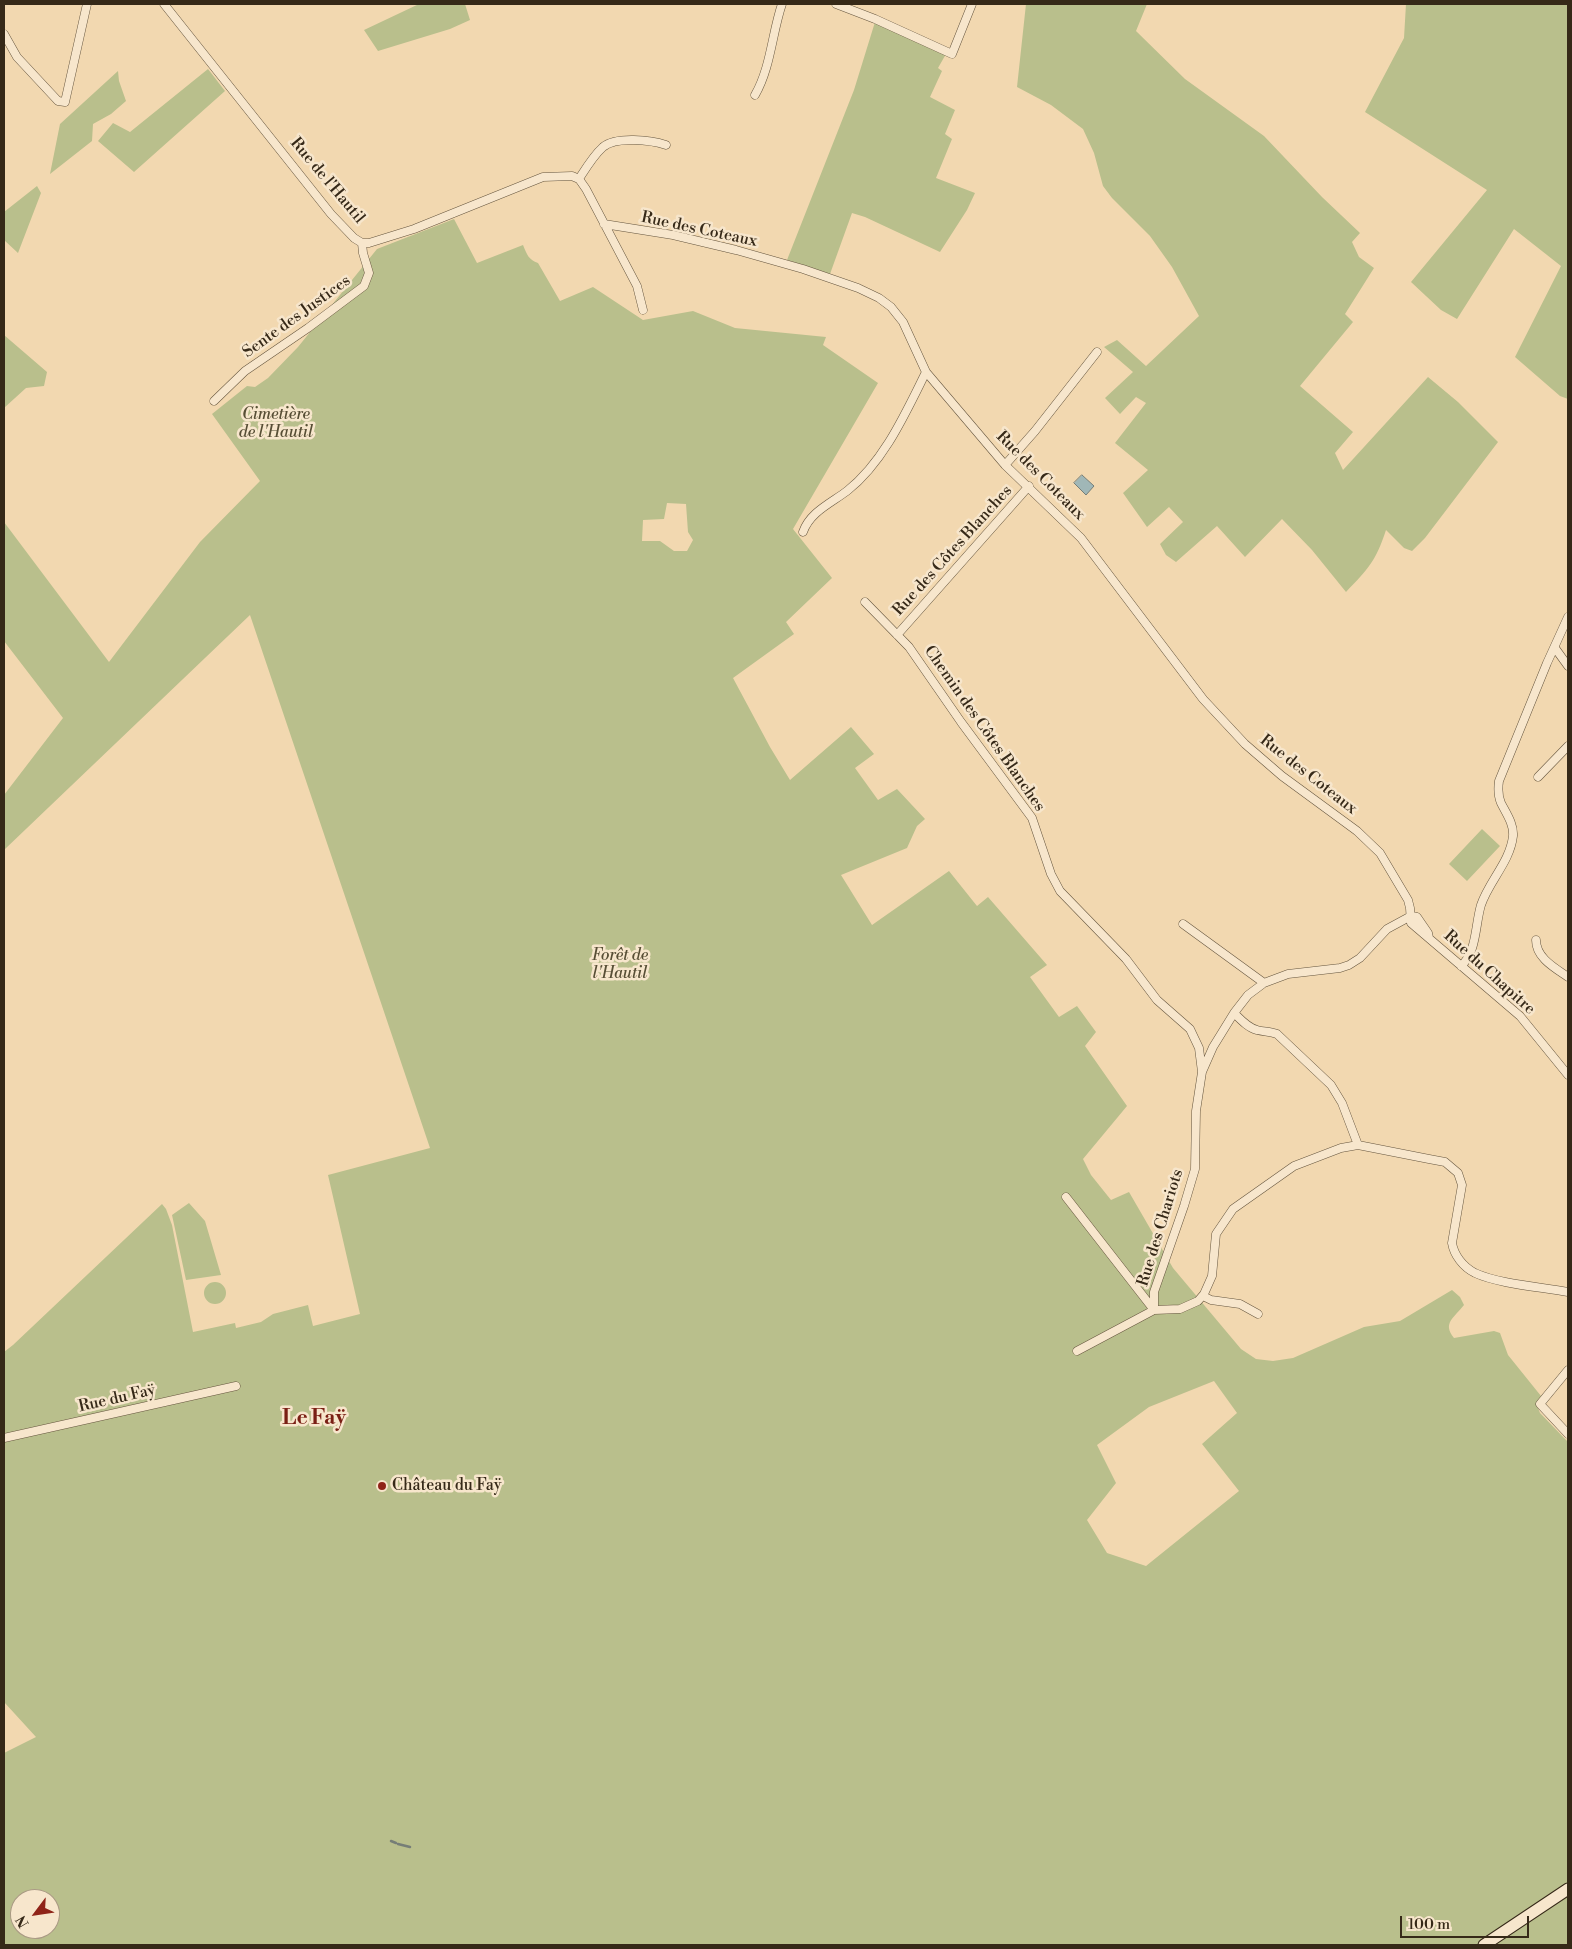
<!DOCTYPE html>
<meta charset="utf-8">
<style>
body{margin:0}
#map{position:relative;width:1572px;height:1949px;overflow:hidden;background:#f2d8b0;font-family:"Libre Bodoni",serif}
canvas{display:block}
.frame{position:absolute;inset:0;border:5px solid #362918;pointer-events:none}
.north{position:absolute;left:10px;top:1889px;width:50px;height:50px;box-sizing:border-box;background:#f7e6cc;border:1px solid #aa9a84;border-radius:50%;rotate:239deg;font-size:14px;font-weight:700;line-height:20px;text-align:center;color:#362918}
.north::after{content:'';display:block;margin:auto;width:18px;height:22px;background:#8f2418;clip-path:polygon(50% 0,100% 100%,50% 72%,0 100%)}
.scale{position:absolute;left:1400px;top:1916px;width:129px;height:22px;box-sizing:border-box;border:2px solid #362918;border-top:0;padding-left:6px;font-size:15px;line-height:18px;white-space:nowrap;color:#362918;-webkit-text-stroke:4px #f7e6cc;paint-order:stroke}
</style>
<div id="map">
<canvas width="1572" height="1949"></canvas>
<div class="frame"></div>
<div class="north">N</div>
<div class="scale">100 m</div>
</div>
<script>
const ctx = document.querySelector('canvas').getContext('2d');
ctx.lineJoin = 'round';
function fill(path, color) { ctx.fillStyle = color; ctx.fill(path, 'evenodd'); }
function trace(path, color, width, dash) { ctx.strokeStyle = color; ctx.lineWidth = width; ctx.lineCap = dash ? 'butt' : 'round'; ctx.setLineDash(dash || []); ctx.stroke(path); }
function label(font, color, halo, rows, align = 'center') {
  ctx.font = font + ' "Libre Bodoni",serif'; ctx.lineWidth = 5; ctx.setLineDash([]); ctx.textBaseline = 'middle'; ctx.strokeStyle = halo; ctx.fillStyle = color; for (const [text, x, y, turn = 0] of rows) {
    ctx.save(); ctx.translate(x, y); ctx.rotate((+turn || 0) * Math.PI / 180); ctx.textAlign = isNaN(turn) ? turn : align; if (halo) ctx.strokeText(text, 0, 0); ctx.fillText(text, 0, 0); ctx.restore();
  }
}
const green = new Path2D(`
 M 419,4 L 465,4 L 470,20 L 450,29 L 378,51 L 364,30 Z
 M 1026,4 L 1147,4 L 1136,31 L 1185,79 L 1264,136 L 1322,197 L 1360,233 L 1352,242 L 1359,257 L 1374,268 L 1345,314 L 1353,322 L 1300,386 L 1353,432 L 1335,453 L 1343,470 L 1428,377 L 1458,402 L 1498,442 L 1425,538 L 1412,551 L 1404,548 L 1386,530 C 1376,561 1368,569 1346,592 L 1312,550 L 1282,519 L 1245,557 L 1217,526 L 1176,562 L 1166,555 L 1160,544 L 1183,522 L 1169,507 L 1147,527 L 1123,493 L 1148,470 L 1115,443 L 1146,403 L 1136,397 L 1120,414 L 1105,398 L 1133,372 L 1104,347 L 1117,340 L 1146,366 L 1199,316 L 1172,267 L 1150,236 L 1112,198 L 1103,186 L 1094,153 L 1083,129 L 1051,105 L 1017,87 Z
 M 1406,4 L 1568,4 L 1568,399 L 1560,396 L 1515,357 L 1561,266 L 1514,229 L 1457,319 L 1441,310 L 1411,282 L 1487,190 L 1365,112 L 1404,38 Z
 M 875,22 L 946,54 L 938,68 L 942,71 L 930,97 L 955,110 L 945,134 L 952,139 L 936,178 L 975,193 L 967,210 L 940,252 L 865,217 L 852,213 L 830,274 L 787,260 L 854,90 Z
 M 208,69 L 225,91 L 134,172 L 98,141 L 113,123 L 130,132 Z
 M 118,71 L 119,81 L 126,101 L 111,114 L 93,124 L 92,141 L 50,174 L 60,124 Z
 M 37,186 L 41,193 L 18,253 L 4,240 L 4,212 Z
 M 454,219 L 477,263 L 523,245 C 527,255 529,260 538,263 L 560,301 L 593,287 L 643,320 L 693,311 L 735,328 L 826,337 L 823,345 L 878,383 L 793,529 L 832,578 L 786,622 L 794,634 L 733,678 L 770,747 L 790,780 L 851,727 L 874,754 L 855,768 L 878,800 L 897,789 L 925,819 L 917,826 L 907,848 L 841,875 L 872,925 L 949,871 L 977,906 L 988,897 L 1047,965 L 1030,977 L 1059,1017 L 1077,1006 L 1096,1032 L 1085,1046 L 1127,1106 L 1083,1159 L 1091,1175 L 1111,1200 L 1129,1192 L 1173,1268 L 1241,1349 L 1256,1359 L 1273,1361 L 1293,1358 L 1364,1327 L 1400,1321 L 1452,1290 L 1460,1297 L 1464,1305 C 1454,1318 1442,1323 1454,1338 L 1494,1331 L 1500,1333 L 1508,1355 L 1541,1396 L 1538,1408 L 1540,1413 L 1568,1442 L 1568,1945 L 4,1945 L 4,1753 L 36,1737 L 4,1702 L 4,1352 L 13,1345 L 162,1204 L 166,1209 L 172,1225 L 193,1332 L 235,1323 L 236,1328 L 261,1322 L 273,1314 L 308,1305 L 313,1326 L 360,1314 L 328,1175 L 430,1148 L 250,615 L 4,850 L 4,795 L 63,718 L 4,641 L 4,522 L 109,662 L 200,542 L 260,481 L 212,414 L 247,386 L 255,387 L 268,378 L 298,347 L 377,249 ZM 667,503 L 686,504 L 688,532 L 693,540 L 687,551 L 674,551 L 660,541 L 642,541 L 643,520 L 664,519 ZM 1214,1381 L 1237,1413 L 1202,1444 L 1239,1491 L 1146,1566 L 1107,1553 L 1087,1520 L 1116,1483 L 1097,1445 L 1149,1407 ZM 20,1899 L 50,1899 L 50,1929 L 20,1929 Z
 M 4,335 L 47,372 L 44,386 L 26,388 L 4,408 Z
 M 1482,829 L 1500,846 L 1467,881 L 1449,864 Z
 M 189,1203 L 205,1221 L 221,1275 L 186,1280 L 172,1215 Z
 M204 1293a11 11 0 1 1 22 0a11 11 0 1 1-22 0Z`);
const water = new Path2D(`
 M 1082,475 L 1094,486 L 1086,495 L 1074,483 Z`);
const stream = new Path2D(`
 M 391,1841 L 396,1843
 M 398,1844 L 410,1847`);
const street = new Path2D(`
 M 164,4 L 331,214 L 354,238 L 362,243 L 369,243 L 414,229 L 543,177 L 572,176 L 579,179
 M 836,4 L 875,19 L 952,54 L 972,4
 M 4,34 L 17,57 L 58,101 L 65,102 L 87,4
 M 755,95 C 771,67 772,33 782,4
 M 579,179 L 586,189 L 637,286 L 643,310
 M 579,179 C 586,168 593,156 603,147 C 616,136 651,140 666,145
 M 604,224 L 673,235 L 736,250 L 803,269 L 858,288 L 879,298 L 891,307 L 903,322 L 926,372 L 1005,465 L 1081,538 L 1203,699 L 1245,744 L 1282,776 L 1357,831 L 1380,853 L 1408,900 L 1410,908 L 1411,923 L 1520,1016 L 1568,1075
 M 214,401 L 245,371 L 308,328 L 364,286 L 369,273 L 363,253 L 362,243
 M 1005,465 L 1035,431 L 1097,352
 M 803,532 C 810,512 831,503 847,491 C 884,462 906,412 926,372
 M 865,602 L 909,647 L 961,722 L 1032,818 L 1051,874 L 1060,891 L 1126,959 L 1157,1000 L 1190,1029 L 1199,1048 L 1202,1072
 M 897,635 L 1029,486
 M 1555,648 L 1568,666
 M 1538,777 L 1568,746
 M 1411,916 L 1417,917 L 1428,933 L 1429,938
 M 1183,924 L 1264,983
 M 1536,940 C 1536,958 1555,968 1568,977
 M 1461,966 C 1477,952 1475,925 1481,905 C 1489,881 1510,862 1513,836 C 1514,824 1506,813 1501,803 C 1498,796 1498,788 1499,781 L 1547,663 L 1568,617
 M 1234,1013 C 1240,1019 1248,1028 1257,1030 C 1264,1032 1270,1031 1277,1034 L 1331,1085 L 1342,1103 L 1358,1145
 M 1066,1197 L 1154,1310
 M 1203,1296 L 1211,1300 L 1240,1304 L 1258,1314
 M 1154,1310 L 1154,1292 L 1184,1206 L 1195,1169 L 1196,1111 L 1202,1072 L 1213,1047 L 1234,1013 L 1248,995 L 1264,983 L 1288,974 L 1340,968 L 1349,965 L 1360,958 L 1387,929 L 1411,916
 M 1077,1351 L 1154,1310 L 1180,1309 L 1198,1301 L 1204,1294 L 1212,1276 L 1216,1234 L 1233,1209 L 1294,1166 L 1341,1148 L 1358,1145 L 1429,1159 L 1445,1162 L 1458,1173 L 1462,1185 L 1452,1243 C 1454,1255 1463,1267 1475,1273 C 1499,1284 1541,1287 1568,1292
 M 1568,1370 L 1540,1404 L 1568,1434
 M 4,1438 L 236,1386`);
const secondary = new Path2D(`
 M 1484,1945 L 1568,1889`);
const markers = [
 [382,1486,5,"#8f2418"]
];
const streetNames = [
 ["Rue de l'Hautil",327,181,50],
 ["Rue des Coteaux",699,230,12],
 ["Sente des Justices",297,317,-36],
 ["Rue des Coteaux",1040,476,45],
 ["Rue des Côtes Blanches",953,551,-48],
 ["Chemin des Côtes Blanches",984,729,55],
 ["Rue des Coteaux",1308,775,38],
 ["Rue du Chapitre",1489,973,42],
 ["Rue des Chariots",1161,1228,-73],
 ["Rue du Faÿ",117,1399,-13]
];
const parkNames = [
 ["Cimetière",276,415],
 ["de l'Hautil",276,433],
 ["Forêt de",620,956],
 ["l'Hautil",620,974]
];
const poiNames = [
 ["Château du Faÿ",392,1486]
];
const districtNames = [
 ["Le Faÿ",314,1419]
];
fill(green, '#b9bf8c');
fill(water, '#a0b7b7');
trace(water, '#767e77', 1);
trace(stream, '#767e77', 2.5);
trace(street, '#65553e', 9);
trace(secondary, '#362918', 13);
trace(street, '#f7e6cc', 8);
trace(secondary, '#f7e6cc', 11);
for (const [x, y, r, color] of markers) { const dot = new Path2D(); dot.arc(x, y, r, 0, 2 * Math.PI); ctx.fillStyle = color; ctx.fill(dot); trace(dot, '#f7e6cc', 2); }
label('16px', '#362918', '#f7e6cc', streetNames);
label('italic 16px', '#574e35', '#f7e6cc', parkNames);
label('16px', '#362918', '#f7e6cc', poiNames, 'left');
label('bold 21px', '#7a1f14', '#f7e6cc', districtNames);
</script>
